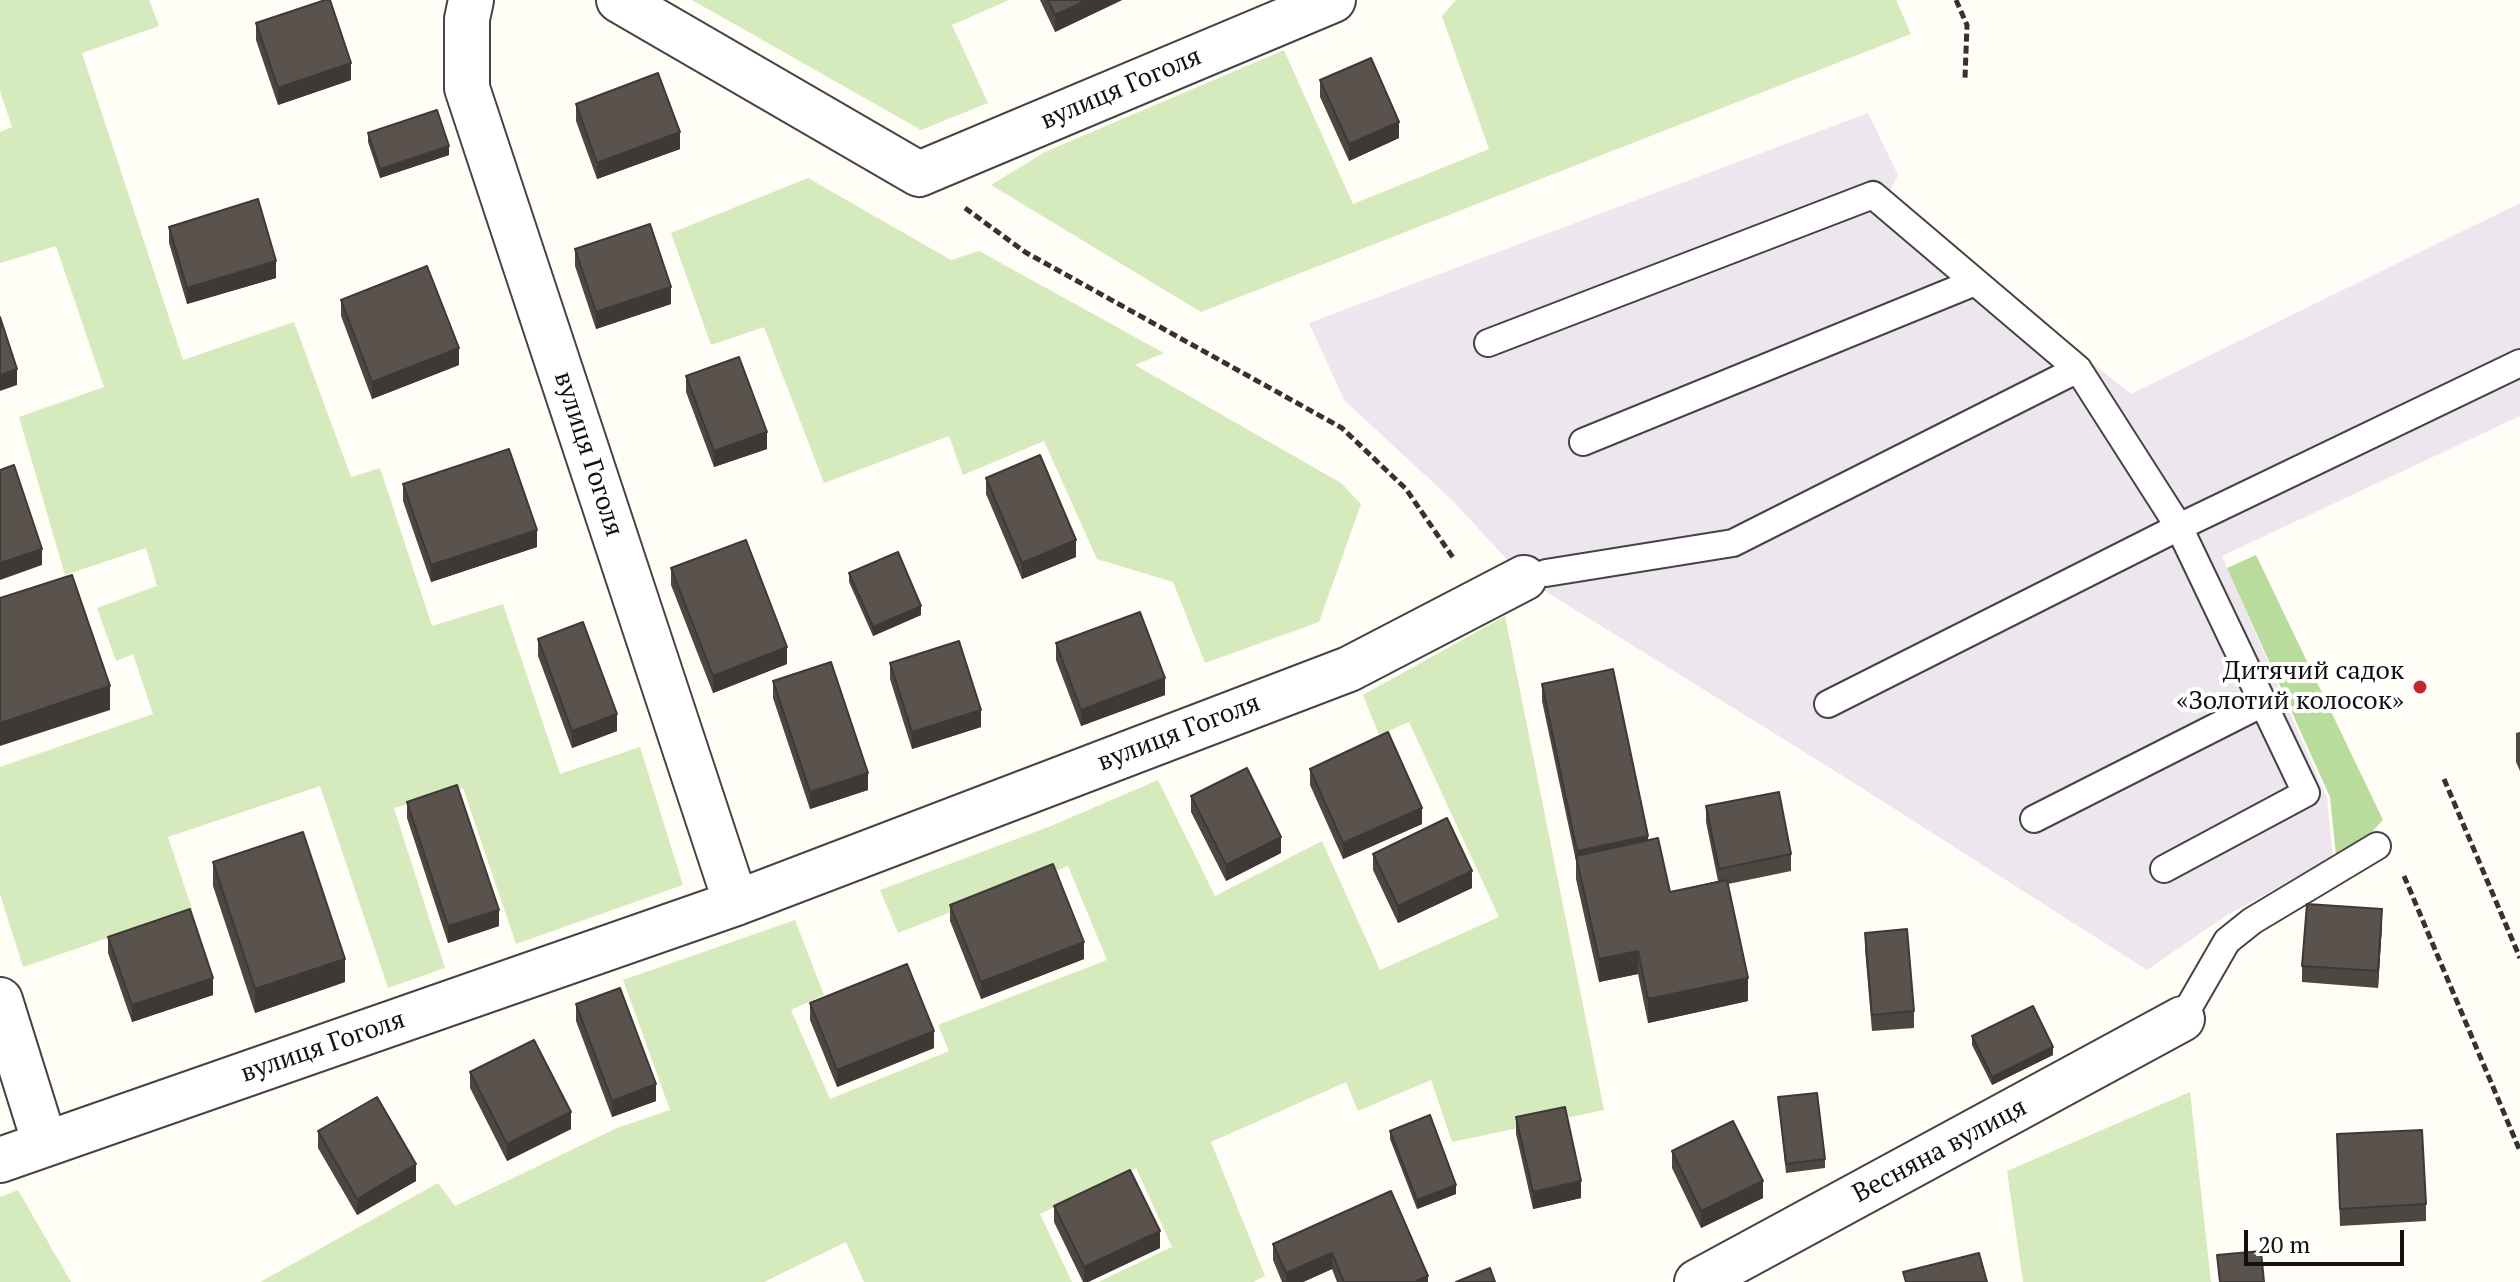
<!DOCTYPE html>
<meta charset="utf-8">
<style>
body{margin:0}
#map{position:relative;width:2520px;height:1282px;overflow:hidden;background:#fffdf5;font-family:"PT Serif",serif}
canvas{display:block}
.scale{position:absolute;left:2244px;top:1230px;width:160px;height:36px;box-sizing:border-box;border:4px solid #111;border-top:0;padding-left:10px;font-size:24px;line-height:28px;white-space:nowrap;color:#111;-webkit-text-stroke:6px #fff;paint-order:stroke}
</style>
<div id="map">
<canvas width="2520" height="1282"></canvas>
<div class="scale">20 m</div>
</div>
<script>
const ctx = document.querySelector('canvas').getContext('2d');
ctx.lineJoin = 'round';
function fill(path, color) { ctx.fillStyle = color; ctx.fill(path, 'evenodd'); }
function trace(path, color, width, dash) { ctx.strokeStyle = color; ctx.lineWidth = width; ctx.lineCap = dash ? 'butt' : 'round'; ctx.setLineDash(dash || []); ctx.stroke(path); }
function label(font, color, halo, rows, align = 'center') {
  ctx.font = font + ' "PT Serif",serif'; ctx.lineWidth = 8; ctx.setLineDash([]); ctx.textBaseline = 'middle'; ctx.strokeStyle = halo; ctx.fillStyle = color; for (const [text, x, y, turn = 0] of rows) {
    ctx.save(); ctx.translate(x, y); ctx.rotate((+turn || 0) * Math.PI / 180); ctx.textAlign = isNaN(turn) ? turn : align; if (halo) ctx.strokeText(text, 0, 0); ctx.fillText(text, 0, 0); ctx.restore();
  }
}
const industrial = new Path2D(`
 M 1868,113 L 1898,175 L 1886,199 L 2131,394 L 2520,203 L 2520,416 L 2222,556 L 2327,798 L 2333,858 L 2227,915 L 2147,970 L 1843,776 L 1524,578 L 1453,501 L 1344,400 L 1309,323 Z`);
const green = new Path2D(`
 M 0,0 L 149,0 L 159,26 L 82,53 L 183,360 L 294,322 L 351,477 L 380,468 L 432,626 L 503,604 L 560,774 L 640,747 L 683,885 L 516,944 L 463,788 L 394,808 L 445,968 L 388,988 L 320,786 L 168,837 L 192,909 L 23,967 L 0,894 L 0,767 L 153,714 L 133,654 L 116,661 L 97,608 L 157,586 L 146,548 L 65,575 L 19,417 L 104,387 L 56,246 L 0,263 L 0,132 L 12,127 L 0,91 Z
 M 692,0 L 1009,0 L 952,25 L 988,103 L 921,130 Z
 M 1456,0 L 1896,0 L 1911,34 L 1201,312 L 991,185 L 1045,152 L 1284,50 L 1353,204 L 1489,149 L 1442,16 Z
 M 808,178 L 951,260 L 979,251 L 1164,353 L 1135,365 L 1341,483 L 1361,504 L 1319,622 L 1205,663 L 1173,582 L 1097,559 L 1044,441 L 963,475 L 949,436 L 824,483 L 764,327 L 711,345 L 671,233 Z
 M 1505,616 L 1604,1110 L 1452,1142 L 1431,1080 L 1358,1111 L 1346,1082 L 1211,1142 L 1265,1276 L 1253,1282 L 1098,1282 L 1172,1247 L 1136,1168 L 1040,1214 L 1072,1282 L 864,1282 L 846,1242 L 764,1282 L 260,1282 L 438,1183 L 455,1206 L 617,1128 L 670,1110 L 623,980 L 795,920 L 824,995 L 791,1010 L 830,1099 L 949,1051 L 938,1025 L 1107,960 L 1068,866 L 898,933 L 880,890 L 1051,826 L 1158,780 L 1215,896 L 1322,841 L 1380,970 L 1499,917 L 1409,722 L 1379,735 L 1363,695 Z
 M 2190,1092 L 2211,1282 L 2023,1282 L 2007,1171 Z
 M 18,1190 L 71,1282 L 0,1282 L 0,1197 Z`);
const forest = new Path2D(`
 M 2256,555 L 2383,820 L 2367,837 L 2336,855 L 2330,797 L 2227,568 Z`);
const path = new Path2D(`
 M 1956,0 L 1967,25 L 1965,78
 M 965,208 L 1025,252 L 1342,428 L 1406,489 L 1454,559
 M 2444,779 L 2520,958
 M 2404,876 L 2520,1151`);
const lane = new Path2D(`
 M 1488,343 L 1873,195 L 2078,369
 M 1583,442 L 1975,282
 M 1546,573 L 1733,543 L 2078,369 L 2179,527 L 2306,793 L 2164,869
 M 1828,704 L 2179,527 L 2520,363
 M 2034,819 L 2263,703
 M 2182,1019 L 2227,941 L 2252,921 L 2377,846`);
const street = new Path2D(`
 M 471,0 L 467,19 L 467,88 L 736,903
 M 619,0 L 919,174 L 1333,0
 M 0,1000 L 45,1144
 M 0,1160 L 736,903 L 1349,669 L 1524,578
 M 1697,1282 L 2182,1019`);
const wall = new Path2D(`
 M 1040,0 L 1122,0 L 1055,32 Z
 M 256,23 L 351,80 L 278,105 L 256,40 Z
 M 1320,80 L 1399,138 L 1349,161 L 1320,97 Z
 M 576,104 L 680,149 L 597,179 L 576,121 Z
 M 368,133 L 449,155 L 380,178 L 368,142 Z
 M 169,227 L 276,278 L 187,304 L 169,243 Z
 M 575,249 L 671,304 L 596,329 L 575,266 Z
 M 341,300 L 459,365 L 372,399 L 341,316 Z
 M 686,376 L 767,449 L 714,467 L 686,392 Z
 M 986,478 L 1076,557 L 1022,579 L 986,494 Z
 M 403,484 L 537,547 L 431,582 L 403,501 Z
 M 671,568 L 787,664 L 713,693 L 671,585 Z
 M 849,573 L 921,615 L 873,636 L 849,582 Z
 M 538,639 L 617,731 L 572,748 L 538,656 Z
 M 1056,643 L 1165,695 L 1081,726 L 1056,660 Z
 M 890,663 L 981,727 L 912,749 L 890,679 Z
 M 773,681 L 868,790 L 810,809 L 773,698 Z
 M 1542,684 L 1648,840 L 1670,892 L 1718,881 L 1706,822 L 1706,806 L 1791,854 L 1791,871 L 1728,884 L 1748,1001 L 1648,1023 L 1638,974 L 1599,982 L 1576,879 L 1576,861 L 1542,701 Z
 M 2520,732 L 2520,771 L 2516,762 L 2516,733 Z
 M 1310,769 L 1422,824 L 1343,859 L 1310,785 Z
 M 1191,796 L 1281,853 L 1226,881 L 1191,812 Z
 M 407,802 L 499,926 L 448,943 L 407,818 Z
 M 1373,854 L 1472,888 L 1398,923 L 1373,870 Z
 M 213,862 L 345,982 L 255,1013 L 213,886 Z
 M 950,905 L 1084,959 L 981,999 L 950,921 Z
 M 2382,925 L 2378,988 L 2302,982 L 2302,966 Z
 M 1865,933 L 1914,1011 L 1914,1028 L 1872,1031 L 1865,949 Z
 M 108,937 L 213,995 L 132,1022 L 108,953 Z
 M 810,1003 L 934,1048 L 837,1087 L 810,1020 Z
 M 576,1004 L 656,1101 L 612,1117 L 576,1021 Z
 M 1972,1036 L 2053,1055 L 1992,1085 L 1972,1045 Z
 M 470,1072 L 571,1129 L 507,1161 L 470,1088 Z
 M 1778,1097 L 1825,1159 L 1825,1168 L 1786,1173 Z
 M 1516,1117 L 1581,1198 L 1533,1209 L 1516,1134 Z
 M 318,1131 L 416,1181 L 357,1215 L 318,1148 Z
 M 1390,1131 L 1456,1194 L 1417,1209 L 1390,1139 Z
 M 2337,1134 L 2426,1204 L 2426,1221 L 2340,1226 Z
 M 1672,1151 L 1763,1198 L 1701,1228 L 1672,1168 Z
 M 1391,1191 L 1428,1282 L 1337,1282 L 1332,1269 L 1303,1282 L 1282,1282 L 1273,1260 L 1273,1244 Z
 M 1054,1206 L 1160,1248 L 1088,1282 L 1083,1282 L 1054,1222 Z`);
const shadedWall = new Path2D(`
 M 1087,0 L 1122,0 L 1055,32 L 1055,15 Z
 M 351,63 L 351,80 L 278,105 L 278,88 Z
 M 1399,122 L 1399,138 L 1349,161 L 1349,144 Z
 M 680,132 L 680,149 L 597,179 L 597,163 Z
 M 449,146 L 449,155 L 380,178 L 380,169 Z
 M 276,261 L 276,278 L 187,304 L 187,288 Z
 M 671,287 L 671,304 L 596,329 L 596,312 Z
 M 459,348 L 459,365 L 372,399 L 372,382 Z
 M 17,369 L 17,385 L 0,391 L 0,375 Z
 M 767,432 L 767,449 L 714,467 L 714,451 Z
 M 537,530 L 537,547 L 431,582 L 431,565 Z
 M 1076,540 L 1076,557 L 1022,579 L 1022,563 Z
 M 42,549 L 42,565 L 0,580 L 0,563 Z
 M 921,606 L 921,615 L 873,636 L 873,627 Z
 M 787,647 L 787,664 L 713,693 L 713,676 Z
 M 1165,678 L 1165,695 L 1081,726 L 1081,710 Z
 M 110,686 L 110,710 L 0,746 L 0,723 Z
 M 981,710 L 981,727 L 912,749 L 912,732 Z
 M 617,714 L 617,731 L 572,748 L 572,731 Z
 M 868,773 L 868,790 L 810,809 L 810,792 Z
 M 1422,808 L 1422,824 L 1343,859 L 1343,843 Z
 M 1648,836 L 1648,853 L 1577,862 L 1577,851 Z
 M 1281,837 L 1281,853 L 1226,881 L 1226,865 Z
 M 1472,871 L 1472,888 L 1398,923 L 1398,906 Z
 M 2382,909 L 2382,925 L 2378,988 L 2378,971 Z
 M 499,910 L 499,926 L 448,943 L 448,926 Z
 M 1084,942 L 1084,959 L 981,999 L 981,982 Z
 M 1638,951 L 1638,974 L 1599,982 L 1599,959 Z
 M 345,959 L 345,982 L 255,1013 L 255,989 Z
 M 213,978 L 213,995 L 132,1022 L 132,1005 Z
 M 1748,978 L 1748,1001 L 1648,1023 L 1648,999 Z
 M 934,1031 L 934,1048 L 837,1087 L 837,1070 Z
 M 2053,1047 L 2053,1055 L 1992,1085 L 1992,1077 Z
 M 656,1084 L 656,1101 L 612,1117 L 612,1101 Z
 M 571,1112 L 571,1129 L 507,1161 L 507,1144 Z
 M 416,1164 L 416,1181 L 357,1215 L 357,1199 Z
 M 1581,1181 L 1581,1198 L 1533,1209 L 1533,1192 Z
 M 1763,1181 L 1763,1198 L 1701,1228 L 1701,1211 Z
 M 1456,1185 L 1456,1194 L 1417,1209 L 1417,1200 Z
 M 1160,1231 L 1160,1248 L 1088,1282 L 1084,1282 L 1084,1267 Z
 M 1332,1253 L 1332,1269 L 1303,1282 L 1286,1282 L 1286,1273 Z
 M 1428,1276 L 1428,1282 L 1414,1282 Z`);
const building = new Path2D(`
 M 325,0 L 330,0 L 351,63 L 278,88 L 256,23 Z
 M 1048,0 L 1087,0 L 1055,15 Z
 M 1371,58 L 1399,122 L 1349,144 L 1320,80 Z
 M 658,73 L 680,132 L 597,163 L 576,104 Z
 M 437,110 L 449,146 L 380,169 L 368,133 Z
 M 258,199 L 276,261 L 187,288 L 169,227 Z
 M 650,224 L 671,287 L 596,312 L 575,249 Z
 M 427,266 L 459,348 L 372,382 L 341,300 Z
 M 0,317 L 17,369 L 0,375 Z
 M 739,357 L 767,432 L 714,451 L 686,376 Z
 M 509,449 L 537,530 L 431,565 L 403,484 Z
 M 1040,455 L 1076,540 L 1022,563 L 986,478 Z
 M 14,465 L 42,549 L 0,563 L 0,470 Z
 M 746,540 L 787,647 L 713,676 L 671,568 Z
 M 898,552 L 921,606 L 873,627 L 849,573 Z
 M 72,575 L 110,686 L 0,723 L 0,598 Z
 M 1140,612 L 1165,678 L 1081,710 L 1056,643 Z
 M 583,622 L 617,714 L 572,731 L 538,639 Z
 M 959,641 L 981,710 L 912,732 L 890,663 Z
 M 831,662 L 868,773 L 810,792 L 773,681 Z
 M 1613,669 L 1648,836 L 1577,851 L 1542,684 Z
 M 1388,732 L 1422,808 L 1343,843 L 1310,769 Z
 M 1247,768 L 1281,837 L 1226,865 L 1191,796 Z
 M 457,785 L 499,910 L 448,926 L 407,802 Z
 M 1779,792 L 1791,854 L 1719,869 L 1706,806 Z
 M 1447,818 L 1472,871 L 1398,906 L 1373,854 Z
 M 303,832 L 345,959 L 255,989 L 213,862 Z
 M 1658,838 L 1670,892 L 1727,880 L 1748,978 L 1648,999 L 1638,951 L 1599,959 L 1576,856 Z
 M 1053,864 L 1084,942 L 981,982 L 950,905 Z
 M 2307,904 L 2382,909 L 2378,971 L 2302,966 Z
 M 190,909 L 213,978 L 132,1005 L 108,937 Z
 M 1907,929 L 1914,1011 L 1872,1015 L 1865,933 Z
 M 907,964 L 934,1031 L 837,1070 L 810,1003 Z
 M 620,988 L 656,1084 L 612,1101 L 576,1004 Z
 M 2033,1006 L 2053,1047 L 1992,1077 L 1972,1036 Z
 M 534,1040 L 571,1112 L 507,1144 L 470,1072 Z
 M 1817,1093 L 1825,1159 L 1786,1164 L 1778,1097 Z
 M 377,1097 L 416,1164 L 357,1199 L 318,1131 Z
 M 1565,1107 L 1581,1181 L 1533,1192 L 1516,1117 Z
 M 1430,1115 L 1456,1185 L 1417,1200 L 1390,1131 Z
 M 1733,1121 L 1763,1181 L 1701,1211 L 1672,1151 Z
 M 2422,1130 L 2426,1204 L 2340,1209 L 2337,1134 Z
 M 1130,1170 L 1160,1231 L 1084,1267 L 1054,1206 Z
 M 1391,1191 L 1428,1276 L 1414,1282 L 1344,1282 L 1332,1253 L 1286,1273 L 1273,1244 Z
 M 2261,1251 L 2264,1282 L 2220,1282 L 2217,1255 Z
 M 1979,1253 L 1987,1282 L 1906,1282 L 1903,1272 Z
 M 1490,1268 L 1495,1282 L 1456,1282 Z`);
const markers = [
 [2420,687,8,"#c4262e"]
];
const streetNames = [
 ["вулиця Гоголя",1121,89,-23],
 ["вулиця Гоголя",588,454,72],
 ["вулиця Гоголя",1179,733,-21],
 ["вулиця Гоголя",323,1047,-19],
 ["Весняна вулиця",1940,1151,-28]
];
const poiNames = [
 ["Дитячий садок",2404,672],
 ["«Золотий колосок»",2404,702]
];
fill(industrial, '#eee6ef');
fill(green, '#d5ebbd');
fill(forest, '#b9dc9c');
trace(lane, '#444', 30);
trace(street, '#444', 48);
trace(path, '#333', 5, [8, 4]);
trace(lane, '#fff', 26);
trace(street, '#fff', 44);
fill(wall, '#4d4742');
fill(shadedWall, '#3f3936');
fill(building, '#5a524d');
trace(building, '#3f3936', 2);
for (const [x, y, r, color] of markers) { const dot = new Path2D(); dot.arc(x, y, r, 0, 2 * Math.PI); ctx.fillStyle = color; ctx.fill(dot); trace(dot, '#fff', 3); }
label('26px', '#111', '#fff', streetNames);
label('26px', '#111', '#fff', poiNames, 'right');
</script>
